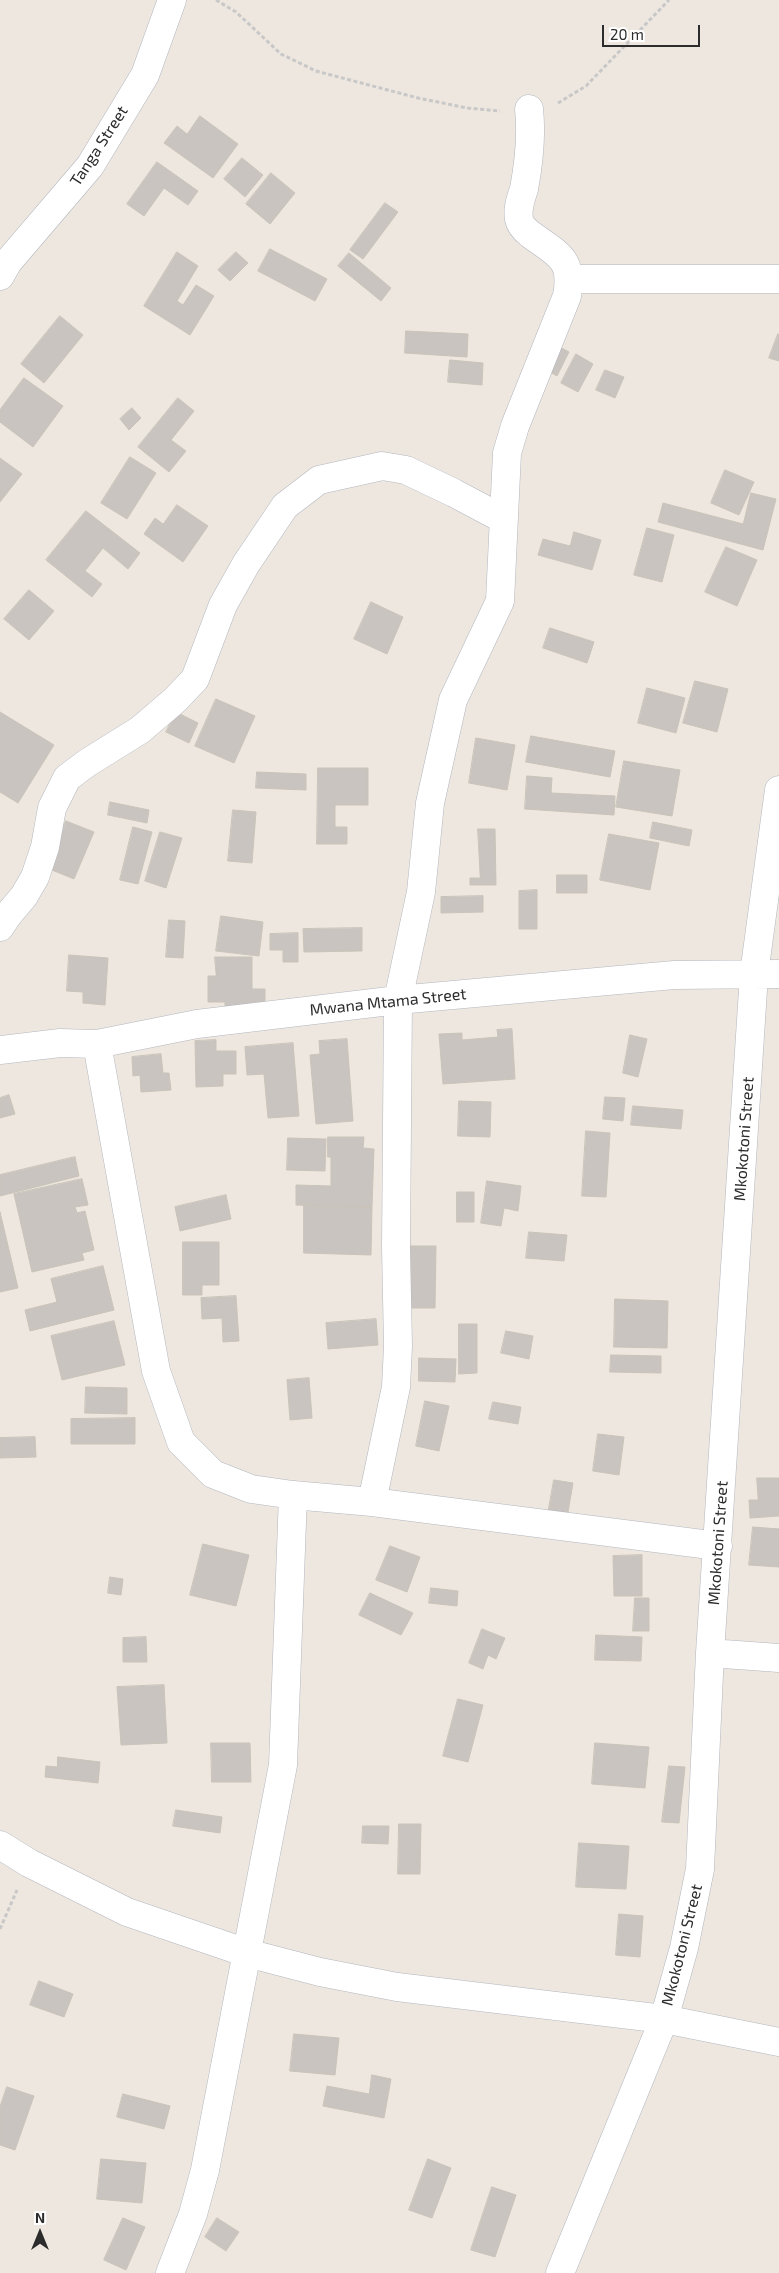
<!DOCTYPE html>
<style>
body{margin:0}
#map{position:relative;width:779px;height:2273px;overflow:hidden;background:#eee7df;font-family:"Exo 2",sans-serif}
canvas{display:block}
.north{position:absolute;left:15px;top:2208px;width:50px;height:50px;-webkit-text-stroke:4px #fff;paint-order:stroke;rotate:0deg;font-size:14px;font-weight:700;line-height:20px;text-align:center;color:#2c2c2c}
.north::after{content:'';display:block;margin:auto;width:18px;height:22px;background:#2c2c2c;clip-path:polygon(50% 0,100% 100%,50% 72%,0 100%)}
.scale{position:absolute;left:602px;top:25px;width:98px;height:22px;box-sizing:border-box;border:2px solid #2c2c2c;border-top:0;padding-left:6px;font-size:15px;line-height:18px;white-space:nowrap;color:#2c2c2c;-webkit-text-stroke:4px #fff;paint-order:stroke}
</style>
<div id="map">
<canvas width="779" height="2273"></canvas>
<div class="north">N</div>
<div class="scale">20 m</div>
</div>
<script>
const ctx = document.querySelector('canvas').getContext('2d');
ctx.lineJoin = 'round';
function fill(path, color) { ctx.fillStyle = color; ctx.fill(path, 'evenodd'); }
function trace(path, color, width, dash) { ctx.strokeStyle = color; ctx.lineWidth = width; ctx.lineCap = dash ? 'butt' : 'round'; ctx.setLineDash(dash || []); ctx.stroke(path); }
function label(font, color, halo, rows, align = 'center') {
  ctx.font = font + ' "Exo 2",sans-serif'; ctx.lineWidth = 4; ctx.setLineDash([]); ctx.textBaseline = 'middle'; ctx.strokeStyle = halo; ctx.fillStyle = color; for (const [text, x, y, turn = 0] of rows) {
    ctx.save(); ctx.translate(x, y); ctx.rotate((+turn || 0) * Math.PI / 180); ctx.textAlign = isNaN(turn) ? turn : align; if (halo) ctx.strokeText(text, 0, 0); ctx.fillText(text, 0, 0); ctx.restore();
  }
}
const building = new Path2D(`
 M 200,116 L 238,144 L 213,178 L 164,143 L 177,126 L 187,134 Z
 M 242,158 L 263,175 L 245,197 L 224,179 Z
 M 157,162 L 198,191 L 188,205 L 164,188 L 144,216 L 127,204 Z
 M 271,173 L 295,193 L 270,224 L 246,204 Z
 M 385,203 L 398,212 L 363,259 L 350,250 Z
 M 270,249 L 327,279 L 315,301 L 258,271 Z
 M 177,252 L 198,266 L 177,301 L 183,305 L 196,285 L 214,296 L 190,335 L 144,306 Z
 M 236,252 L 248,263 L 230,281 L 218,270 Z
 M 349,253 L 391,288 L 381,301 L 338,266 Z
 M 60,316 L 83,335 L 44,383 L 21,364 Z
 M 406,331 L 468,334 L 467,357 L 405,353 Z
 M 778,334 L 779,335 L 779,361 L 769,358 Z
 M 552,343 L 569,352 L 557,376 L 540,366 Z
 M 576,354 L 593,364 L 578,392 L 561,383 Z
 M 450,360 L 483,363 L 482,385 L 448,382 Z
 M 605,370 L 624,377 L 615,398 L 596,390 Z
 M 24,378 L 63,406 L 33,447 L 0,422 L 0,410 Z
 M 178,398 L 194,411 L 171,440 L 186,451 L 169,472 L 138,447 Z
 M 132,408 L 141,418 L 129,430 L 120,419 Z
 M 130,457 L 156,473 L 127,519 L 101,503 Z
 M 0,458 L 22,474 L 0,502 Z
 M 725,470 L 754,482 L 739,515 L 711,503 Z
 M 751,493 L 776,499 L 763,550 L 658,522 L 663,503 L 743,524 Z
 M 177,505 L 208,526 L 183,562 L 144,534 L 155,518 L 163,524 Z
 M 86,511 L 140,553 L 128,569 L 103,548 L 85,571 L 102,584 L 92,597 L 46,560 Z
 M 647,528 L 674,535 L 662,582 L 634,575 Z
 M 574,532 L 601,540 L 592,570 L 538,555 L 543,539 L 570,546 Z
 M 726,547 L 757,560 L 737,606 L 705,592 Z
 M 29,590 L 54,611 L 29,640 L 4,619 Z
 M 371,602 L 403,617 L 387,654 L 354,639 Z
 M 550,628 L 594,642 L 587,663 L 543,648 Z
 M 695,681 L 728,689 L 717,732 L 683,723 Z
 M 647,688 L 685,698 L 676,733 L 638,723 Z
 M 216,699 L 255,716 L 234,763 L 195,746 Z
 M 0,712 L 54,745 L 18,803 L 0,792 Z
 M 176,712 L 198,723 L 189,743 L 166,732 Z
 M 531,736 L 615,751 L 610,777 L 526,762 Z
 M 476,738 L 515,745 L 507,790 L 469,783 Z
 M 624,761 L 680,770 L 672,816 L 616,807 Z
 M 318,768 L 368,768 L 368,805 L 335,805 L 335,827 L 347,827 L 347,844 L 317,844 Z
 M 257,772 L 306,774 L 306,790 L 256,788 Z
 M 527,776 L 552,778 L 551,793 L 615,796 L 614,815 L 525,809 Z
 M 110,802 L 149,810 L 147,823 L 108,815 Z
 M 233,810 L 256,812 L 252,863 L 228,861 Z
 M 66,821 L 94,832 L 74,879 L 47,868 Z
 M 653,822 L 692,830 L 689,846 L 650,838 Z
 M 133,827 L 152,832 L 138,884 L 120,880 Z
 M 478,829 L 495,829 L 496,885 L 470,885 L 470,878 L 480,878 Z
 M 160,832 L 182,838 L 166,888 L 145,881 Z
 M 609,834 L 659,843 L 650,890 L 600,880 Z
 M 557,875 L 587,875 L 587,893 L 557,893 Z
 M 537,890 L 537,929 L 519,929 L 519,891 Z
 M 483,896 L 483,912 L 441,913 L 441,897 Z
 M 221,916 L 263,922 L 259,956 L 216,951 Z
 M 169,920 L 185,921 L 183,958 L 166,957 Z
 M 362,928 L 362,951 L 304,952 L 303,929 Z
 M 298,933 L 298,962 L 283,962 L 283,950 L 270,950 L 270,934 Z
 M 69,955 L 108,958 L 105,1005 L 83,1003 L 83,992 L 67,991 Z
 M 215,957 L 252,957 L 252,989 L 265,989 L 265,1002 L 252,1002 L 252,1007 L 225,1008 L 225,1002 L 208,1002 L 208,976 L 216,976 Z
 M 512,1029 L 515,1079 L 443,1084 L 439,1034 L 462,1033 L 462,1040 L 498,1037 L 497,1030 Z
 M 630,1035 L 647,1039 L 638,1077 L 623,1073 Z
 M 347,1039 L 353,1121 L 316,1124 L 310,1055 L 320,1054 L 319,1041 Z
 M 216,1040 L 216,1051 L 236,1051 L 236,1074 L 223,1074 L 223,1086 L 196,1087 L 195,1041 Z
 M 293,1043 L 299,1116 L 268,1118 L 264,1074 L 247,1075 L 245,1047 Z
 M 161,1054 L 163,1073 L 169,1073 L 171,1090 L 141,1092 L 140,1075 L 133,1076 L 132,1057 Z
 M 9,1095 L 15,1114 L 0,1118 L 0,1098 Z
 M 605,1097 L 625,1098 L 623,1121 L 603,1119 Z
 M 459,1101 L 491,1102 L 490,1137 L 458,1136 Z
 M 633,1106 L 683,1110 L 681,1129 L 631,1125 Z
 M 586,1131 L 610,1133 L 606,1197 L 582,1196 Z
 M 328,1137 L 364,1137 L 363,1148 L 374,1149 L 372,1207 L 296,1205 L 296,1185 L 331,1186 L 331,1157 L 328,1157 Z
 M 288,1138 L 326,1139 L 325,1171 L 287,1170 Z
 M 75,1157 L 79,1176 L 0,1196 L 0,1175 Z
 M 82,1179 L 88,1205 L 75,1207 L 77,1213 L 85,1211 L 94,1250 L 82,1253 L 84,1260 L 32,1272 L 14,1194 Z
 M 487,1181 L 521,1186 L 518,1211 L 504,1208 L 501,1226 L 481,1223 Z
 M 457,1192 L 474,1192 L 474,1222 L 457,1222 Z
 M 226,1195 L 231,1219 L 180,1231 L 175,1207 Z
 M 304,1205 L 372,1207 L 371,1255 L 304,1253 Z
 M 0,1212 L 18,1288 L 0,1292 Z
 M 529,1232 L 567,1235 L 564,1261 L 526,1258 Z
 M 183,1242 L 219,1242 L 219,1285 L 202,1285 L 202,1295 L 183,1295 Z
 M 398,1246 L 436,1246 L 435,1308 L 397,1308 Z
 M 103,1266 L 114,1310 L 30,1331 L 25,1310 L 57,1302 L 51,1279 Z
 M 236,1296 L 239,1341 L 223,1342 L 222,1318 L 202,1319 L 201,1298 Z
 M 615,1299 L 668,1301 L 667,1348 L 614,1347 Z
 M 376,1319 L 378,1345 L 328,1349 L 326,1323 Z
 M 114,1321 L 125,1365 L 62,1380 L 51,1336 Z
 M 459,1324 L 477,1324 L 477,1373 L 459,1374 Z
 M 506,1331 L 533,1336 L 529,1359 L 501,1353 Z
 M 611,1355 L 661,1356 L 661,1373 L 610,1372 Z
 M 419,1358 L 456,1359 L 455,1382 L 419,1381 Z
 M 309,1378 L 312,1418 L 290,1420 L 287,1380 Z
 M 86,1387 L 127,1388 L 127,1414 L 85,1413 Z
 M 425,1401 L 449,1406 L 439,1451 L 416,1446 Z
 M 493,1402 L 521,1407 L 518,1424 L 489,1419 Z
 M 135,1418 L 135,1444 L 71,1444 L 71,1419 Z
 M 598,1434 L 624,1437 L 619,1475 L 593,1471 Z
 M 35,1437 L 36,1457 L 0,1458 L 0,1438 Z
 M 757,1478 L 779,1478 L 779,1516 L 750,1518 L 749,1500 L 758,1500 Z
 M 554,1480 L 573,1483 L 567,1518 L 548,1514 Z
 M 753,1527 L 779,1529 L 779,1567 L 749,1565 Z
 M 203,1544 L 249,1555 L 236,1606 L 190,1595 Z
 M 390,1546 L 420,1557 L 407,1592 L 376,1580 Z
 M 642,1555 L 642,1596 L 614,1596 L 613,1556 Z
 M 110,1577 L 123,1579 L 121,1595 L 108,1593 Z
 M 431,1588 L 458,1591 L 457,1606 L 429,1603 Z
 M 370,1593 L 413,1613 L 401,1635 L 359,1615 Z
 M 635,1598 L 649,1598 L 649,1631 L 633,1631 Z
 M 482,1629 L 505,1638 L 496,1659 L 488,1655 L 483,1669 L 469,1663 Z
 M 596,1635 L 642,1637 L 641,1661 L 595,1660 Z
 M 146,1637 L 147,1662 L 123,1662 L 123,1638 Z
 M 164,1685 L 167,1743 L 121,1745 L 117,1687 Z
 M 458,1699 L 483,1705 L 468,1762 L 443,1756 Z
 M 211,1743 L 250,1743 L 251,1782 L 212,1782 Z
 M 595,1743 L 649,1747 L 645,1788 L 592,1784 Z
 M 58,1757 L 100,1762 L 98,1783 L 45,1777 L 46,1766 L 57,1767 Z
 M 669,1766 L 685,1767 L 679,1823 L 662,1822 Z
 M 176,1810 L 222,1817 L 220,1833 L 173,1826 Z
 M 399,1824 L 421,1824 L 420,1874 L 398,1874 Z
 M 363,1826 L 389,1826 L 388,1844 L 362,1843 Z
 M 579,1843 L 629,1846 L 626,1889 L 576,1887 Z
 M 619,1914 L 643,1916 L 640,1957 L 616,1955 Z
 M 39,1981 L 73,1994 L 64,2017 L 30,2005 Z
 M 294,2034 L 339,2038 L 335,2075 L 290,2071 Z
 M 372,2075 L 391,2079 L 384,2118 L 323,2106 L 327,2086 L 369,2094 Z
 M 7,2087 L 34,2096 L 15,2150 L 0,2145 L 0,2107 Z
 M 123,2094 L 170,2106 L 164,2129 L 117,2117 Z
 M 101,2159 L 146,2163 L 142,2203 L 97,2199 Z
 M 428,2159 L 451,2168 L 432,2218 L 409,2210 Z
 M 492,2187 L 516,2195 L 495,2257 L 471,2250 Z
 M 123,2218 L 145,2227 L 126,2270 L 104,2260 Z
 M 217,2218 L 239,2232 L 226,2251 L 205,2237 Z`);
const path = new Path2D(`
 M 216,0 L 236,12 L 281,54 L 316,71 L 418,98 L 467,108 L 500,111
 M 558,103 L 586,86 L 669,0
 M 0,1929 L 17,1890`);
const minor = new Path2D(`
 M 0,276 L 8,262 L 90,166 L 145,75 L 172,0
 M 570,279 L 779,279
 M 0,927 L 8,915 L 24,896 L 35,877 L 45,847 L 52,808 L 67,778 L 87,763 L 140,730 L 175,700 L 195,679 L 223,605 L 246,564 L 285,506 L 319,480 L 382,466 L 406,470 L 454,493 L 503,519
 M 97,1044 L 156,1371 L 181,1442 L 213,1474 L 251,1489 L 293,1495 L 372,1502 L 718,1546
 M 0,1050 L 60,1043 L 97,1044 L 197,1024 L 398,1000 L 674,975 L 779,974
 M 372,1502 L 396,1387 L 398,1346 L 396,1247 L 398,1000 L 421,892 L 430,803 L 453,700 L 500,601 L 507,453 L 515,426 L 567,296 C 574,258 557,254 530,234 C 525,230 520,225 519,219 C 517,208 521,198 524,189 C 529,162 532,136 529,109
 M 710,1653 L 779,1658
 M 0,1845 L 29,1863 L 127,1912 L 247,1953 L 320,1972 L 397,1987 L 664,2019 L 779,2042
 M 170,2273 L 193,2214 L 205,2170 L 283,1765 L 293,1495
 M 560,2273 L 664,2019 L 684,1948 L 700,1869 L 710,1653 L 754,974 L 779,790`);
const streetNames = [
 ["Tanga Street",99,146,-57],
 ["Mwana Mtama Street",388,1002,-6],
 ["Mkokotoni Street",744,1139,-86],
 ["Mkokotoni Street",718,1543,-86],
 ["Mkokotoni Street",682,1945,-76]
];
fill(building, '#c9c4bf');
trace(building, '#c9c3b9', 1);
trace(minor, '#b2b6bf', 29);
trace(path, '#c8c8c8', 3, [4, 2.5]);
trace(minor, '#fff', 28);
label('16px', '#2c2c2c', '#fff', streetNames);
</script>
